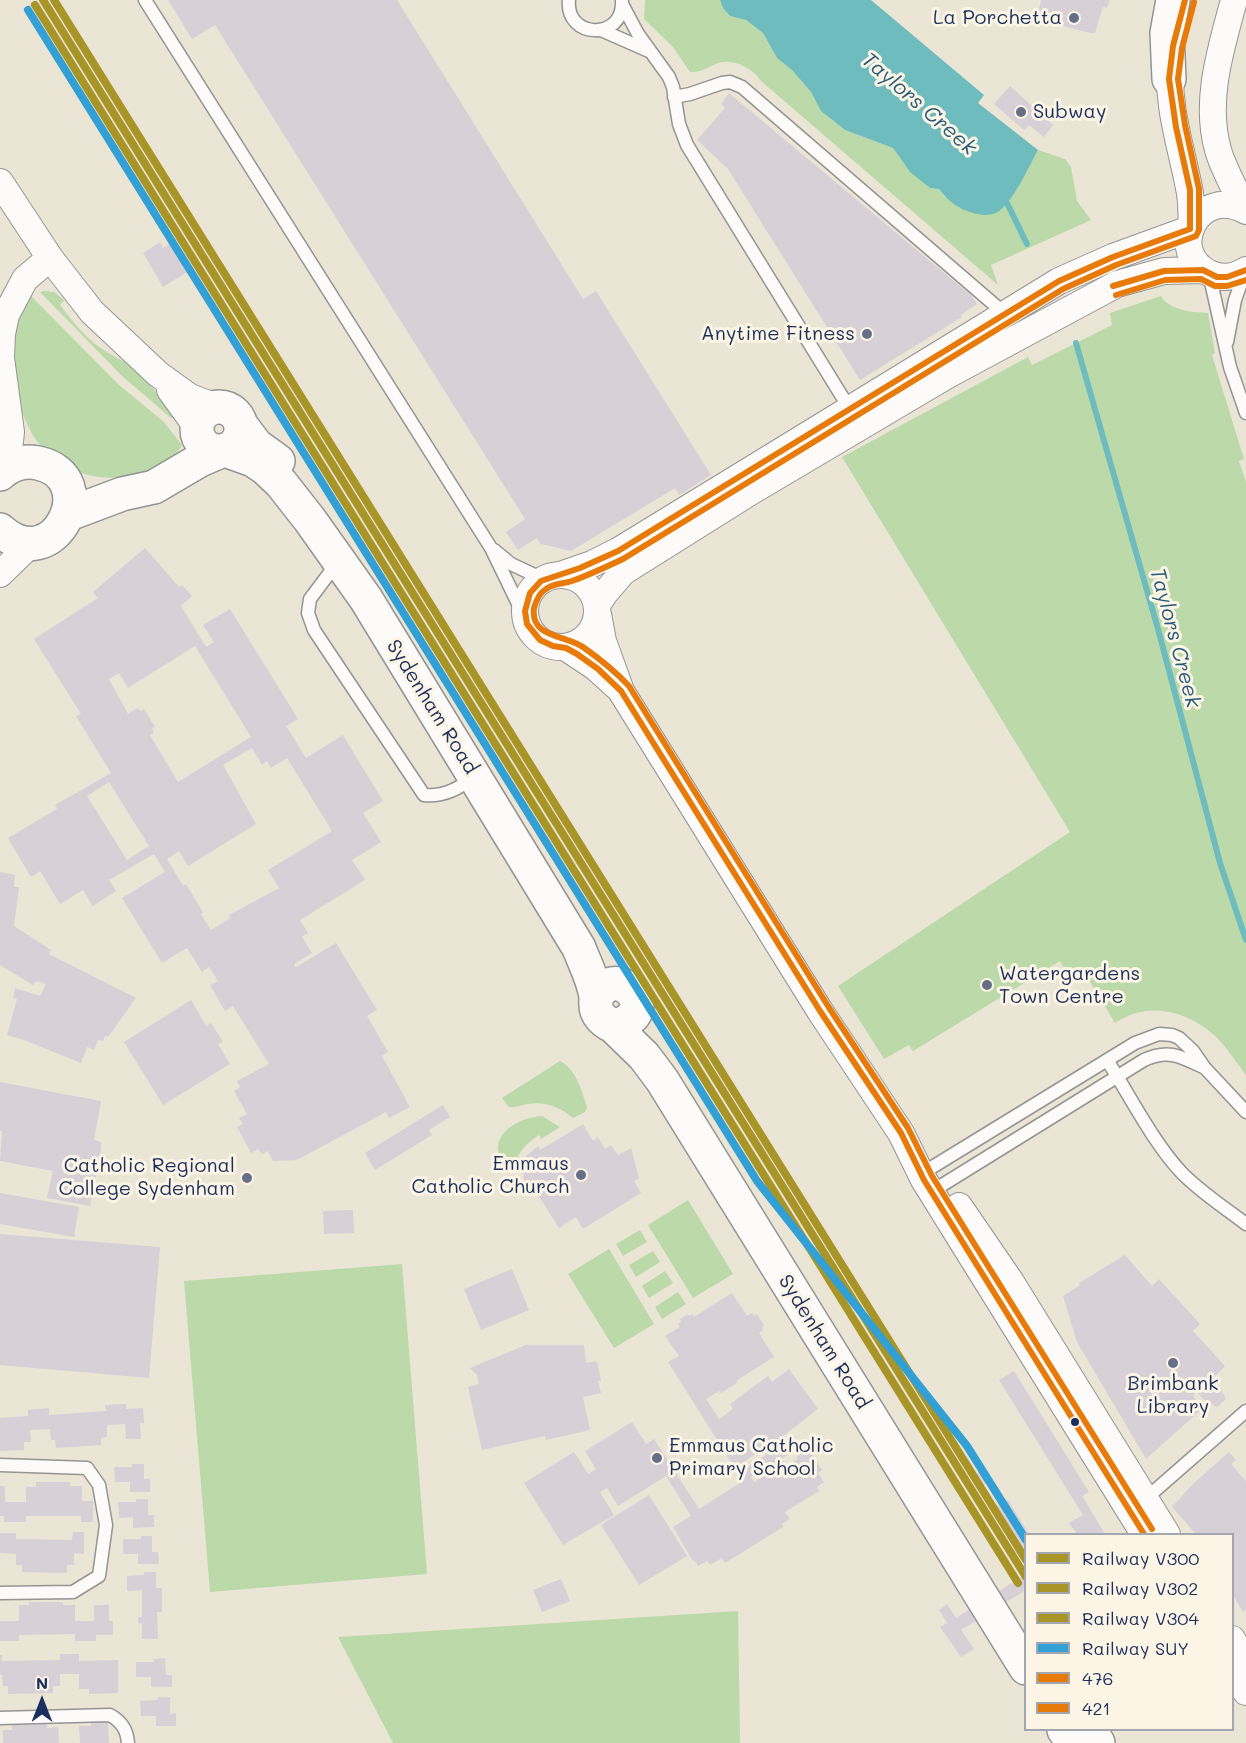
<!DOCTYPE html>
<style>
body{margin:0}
#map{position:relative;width:1246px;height:1743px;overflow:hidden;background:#ebe5d6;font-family:Mali,sans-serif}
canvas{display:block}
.legend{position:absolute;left:1024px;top:1533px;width:210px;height:198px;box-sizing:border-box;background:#fcf5e5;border:2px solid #a2a6af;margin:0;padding:8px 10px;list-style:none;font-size:18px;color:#1b2f5e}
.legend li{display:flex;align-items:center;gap:12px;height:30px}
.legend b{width:30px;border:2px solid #a2a6af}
.north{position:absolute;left:12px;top:1671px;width:60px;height:60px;-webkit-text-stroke:4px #fcf5e5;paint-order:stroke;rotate:0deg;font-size:16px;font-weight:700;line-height:24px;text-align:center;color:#1b2f5e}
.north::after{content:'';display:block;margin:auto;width:21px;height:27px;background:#1b2f5e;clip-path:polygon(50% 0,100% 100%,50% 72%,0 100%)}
</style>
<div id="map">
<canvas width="1246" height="1743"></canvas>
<ul class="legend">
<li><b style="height:8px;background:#a99527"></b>Railway V300</li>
<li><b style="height:8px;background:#a99527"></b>Railway V302</li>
<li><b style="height:8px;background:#a99527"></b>Railway V304</li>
<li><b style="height:8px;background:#32a0d4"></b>Railway SUY</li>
<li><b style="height:8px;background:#e87a09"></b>476</li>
<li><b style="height:8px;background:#e87a09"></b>421</li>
</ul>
<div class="north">N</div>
</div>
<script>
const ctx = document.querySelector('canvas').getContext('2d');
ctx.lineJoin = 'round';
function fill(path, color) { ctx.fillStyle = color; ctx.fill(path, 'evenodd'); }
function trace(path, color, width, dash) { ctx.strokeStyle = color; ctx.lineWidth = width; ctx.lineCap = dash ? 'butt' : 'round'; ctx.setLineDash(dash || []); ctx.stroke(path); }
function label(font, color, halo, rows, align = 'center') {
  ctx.font = font + ' Mali,sans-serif'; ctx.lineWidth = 6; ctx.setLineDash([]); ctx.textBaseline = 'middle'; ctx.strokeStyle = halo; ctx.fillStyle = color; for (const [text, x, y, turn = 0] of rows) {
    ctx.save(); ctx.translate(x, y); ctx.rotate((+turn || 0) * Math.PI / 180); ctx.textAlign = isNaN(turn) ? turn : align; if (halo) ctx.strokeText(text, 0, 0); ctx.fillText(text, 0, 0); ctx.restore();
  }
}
const green = new Path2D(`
 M 645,0 L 720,0 L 723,8 L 730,16 L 746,20 L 763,33 L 777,58 L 792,70 L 811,92 L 821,111 L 845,130 L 893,148 L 904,164 L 930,188 L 939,189 L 945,197 L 985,215 L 996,213 L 1007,203 L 1038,150 L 1065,159 L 1071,167 L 1077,201 L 1091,220 L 991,265 L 998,285 L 761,81 C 753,68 733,58 718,63 C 708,67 701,73 690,72 L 673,47 L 644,19 Z
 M 45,291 L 54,292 L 64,300 L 60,305 C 83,335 96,349 130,364 L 179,416 L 171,418 L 121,375 L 40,292 Z
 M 31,296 L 119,385 L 163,421 L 182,445 C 175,460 153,471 137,474 C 105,482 78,477 51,456 C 21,434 6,368 13,333 C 16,319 23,307 31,296 Z
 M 1161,296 C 1170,311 1192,312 1208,313 L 1215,353 L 1212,355 L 1244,459 L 1239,461 L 1246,482 L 1246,1075 C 1236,1062 1226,1046 1214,1035 C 1185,1010 1148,1001 1115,1023 L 1081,967 L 1068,975 L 1060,961 L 913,1051 L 909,1045 L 884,1059 L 838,986 L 1070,832 L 842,457 L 1028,357 L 1032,365 L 1112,325 L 1110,313 Z
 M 560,1061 C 577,1070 581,1090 587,1107 L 585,1112 L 573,1118 C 561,1108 545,1101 528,1104 C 521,1105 516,1108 509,1107 L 502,1098 Z
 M 542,1116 L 560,1127 L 541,1139 L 539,1135 C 525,1144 515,1155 514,1172 C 478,1146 510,1118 542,1116 Z
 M 688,1200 L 733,1274 L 693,1298 L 648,1225 Z
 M 640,1230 L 647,1242 L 623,1256 L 616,1244 Z
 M 609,1249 L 654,1324 L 614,1348 L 568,1274 Z
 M 653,1251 L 660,1262 L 636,1277 L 629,1265 Z
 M 402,1264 L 427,1574 L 210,1592 L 184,1281 Z
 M 665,1271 L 673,1283 L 649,1298 L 642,1286 Z
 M 678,1292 L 686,1304 L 662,1319 L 655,1307 Z
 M 738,1611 L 740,1743 L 393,1743 L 338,1637 Z`);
const water = new Path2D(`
 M 720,0 L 871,0 L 984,95 L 978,103 L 1038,150 C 1029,166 1012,205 996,213 C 989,216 980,215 973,213 C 958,209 948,201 939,189 L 930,188 L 910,172 L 893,148 L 845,130 L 821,111 L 811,92 L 792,70 L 777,58 L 763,33 L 746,20 L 730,16 L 723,8 Z`);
const stream = new Path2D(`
 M 1001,197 L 1007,203 L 1027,244
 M 1076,343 L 1158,629 L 1220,863 L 1246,940`);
const building = new Path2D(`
 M 168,0 L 397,0 L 583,299 L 596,291 L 711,475 L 679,495 L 675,488 L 571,551 L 541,544 L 537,538 L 518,550 L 506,532 L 525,519 L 215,25 L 192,39 Z
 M 1041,0 L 1110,0 L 1107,8 L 1103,7 L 1095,33 L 1090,33 L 1048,22 L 1050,15 L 1038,12 Z
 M 1010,86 L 1053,125 L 1044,137 L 1029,125 L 1024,130 L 994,104 Z
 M 729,93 L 967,292 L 969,291 L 977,304 L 961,315 L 962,317 L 860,380 L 728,169 L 697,140 L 725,108 L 721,104 Z
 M 175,241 L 192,269 L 163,287 L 143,253 L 160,242 L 163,248 Z
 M 145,548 L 179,587 L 182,585 L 192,596 L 181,606 L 206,647 L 214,642 L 203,625 L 230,609 L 298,719 L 286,726 L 306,758 L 343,735 L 383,801 L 363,813 L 381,842 L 352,860 L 365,880 L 300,920 L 308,933 L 302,937 L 312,953 L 294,964 L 296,967 L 336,943 L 377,1010 L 367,1016 L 388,1052 L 382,1056 L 410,1107 L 389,1118 L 386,1112 L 297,1160 L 273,1161 L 268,1151 L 262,1154 L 258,1149 L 251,1153 L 237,1127 L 243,1124 L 239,1118 L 247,1114 L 234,1091 L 240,1087 L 237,1081 L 269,1064 L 233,1006 L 225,1011 L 210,985 L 218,981 L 209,967 L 202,972 L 187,948 L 162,963 L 122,898 L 165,872 L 154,854 L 109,880 L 116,891 L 93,906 L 83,890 L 60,904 L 40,871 L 31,877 L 8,838 L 57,809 L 55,805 L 111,773 L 76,716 L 81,714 L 34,639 L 98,598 L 93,592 ZM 195,646 L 251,737 L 178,782 L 150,735 L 154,733 L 152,728 L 155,727 L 144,709 L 141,711 L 137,708 L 128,714 L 109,679 L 119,673 L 128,688 ZM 252,748 L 262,765 L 267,761 L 271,768 L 287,758 L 332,831 L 268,870 L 279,888 L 229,915 L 230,918 L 211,930 L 201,914 L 203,912 L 186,884 L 183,886 L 167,859 L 179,851 L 188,866 L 256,824 L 223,765 ZM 109,782 L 149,846 L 127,860 L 87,796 Z
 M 0,872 L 15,875 L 14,887 L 19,887 L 14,926 L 51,950 L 49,954 L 136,998 L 108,1037 L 105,1036 L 103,1041 L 98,1040 L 94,1050 L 87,1047 L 81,1063 L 24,1040 L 7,1035 L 17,999 L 13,998 L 15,988 L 40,996 L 46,984 L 36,981 L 33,985 L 0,965 Z
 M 191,1000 L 206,1026 L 211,1023 L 223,1042 L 218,1044 L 230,1064 L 163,1105 L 124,1042 Z
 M 0,1082 L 101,1101 L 94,1140 L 101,1142 L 101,1150 L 90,1206 L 47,1198 L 53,1171 L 0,1161 L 2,1131 L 0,1131 Z
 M 443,1105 L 450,1117 L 429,1130 L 432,1135 L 375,1170 L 365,1153 Z
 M 583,1124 L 593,1141 L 598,1137 L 605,1149 L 611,1145 L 618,1155 L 631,1148 L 639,1178 L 634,1181 L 641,1193 L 583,1229 L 576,1217 L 559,1228 L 532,1185 L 528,1187 L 524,1180 L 523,1164 L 526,1156 L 538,1146 L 540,1150 Z
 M 0,1193 L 79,1207 L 74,1237 L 0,1224 Z
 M 353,1210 L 354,1233 L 324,1234 L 323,1211 Z
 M 0,1234 L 160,1247 L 149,1378 L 0,1365 Z
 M 1125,1255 L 1152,1286 L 1159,1279 L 1200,1324 L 1193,1331 L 1225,1366 L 1214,1377 L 1226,1399 L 1217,1407 L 1203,1399 L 1197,1392 L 1193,1396 L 1203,1408 L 1146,1459 L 1077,1342 L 1063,1296 L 1080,1285 L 1079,1283 Z
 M 512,1269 L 529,1310 L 481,1330 L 464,1289 Z
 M 732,1293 L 747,1316 L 752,1313 L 754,1316 L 757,1314 L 764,1325 L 762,1327 L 763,1330 L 759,1333 L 774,1357 L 736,1381 L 737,1383 L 721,1393 L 719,1391 L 706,1399 L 719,1419 L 733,1409 L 730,1404 L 768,1376 L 772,1382 L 789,1369 L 818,1409 L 774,1443 L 776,1447 L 790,1438 L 797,1449 L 781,1459 L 788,1465 L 798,1459 L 796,1457 L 809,1449 L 822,1470 L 818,1473 L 824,1482 L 817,1487 L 819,1491 L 785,1512 L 790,1519 L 782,1524 L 783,1527 L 725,1563 L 722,1558 L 710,1565 L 707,1561 L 698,1566 L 694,1560 L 693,1561 L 673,1527 L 691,1516 L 666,1476 L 618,1506 L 607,1488 L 600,1492 L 614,1515 L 563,1545 L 524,1483 L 574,1452 L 588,1474 L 596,1469 L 585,1451 L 632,1422 L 646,1444 L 654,1439 L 699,1509 L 743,1481 L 668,1362 L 679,1356 L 665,1336 L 680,1327 L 678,1324 L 681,1322 L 680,1319 L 688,1314 L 689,1316 L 693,1314 L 694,1317 ZM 764,1450 L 766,1455 L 747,1467 L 744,1462 L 755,1454 L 757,1456 ZM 773,1464 L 776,1468 L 754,1482 L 751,1477 Z
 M 526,1345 L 584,1345 L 586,1363 L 597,1361 L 601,1381 L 598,1381 L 601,1393 L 583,1397 L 590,1430 L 546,1440 L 545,1436 L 482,1450 L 468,1387 L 479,1384 L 477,1375 L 470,1368 Z
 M 1014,1371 L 1089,1492 L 1082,1496 L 1105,1534 L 1077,1534 L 1069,1523 L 1083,1515 L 999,1380 Z
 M 126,1404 L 126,1409 L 143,1408 L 144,1423 L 140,1423 L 141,1439 L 126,1439 L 125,1424 L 107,1425 L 107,1437 L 101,1438 L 101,1445 L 56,1448 L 55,1440 L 51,1440 L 50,1429 L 30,1430 L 31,1442 L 24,1442 L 24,1450 L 0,1451 L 0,1418 L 28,1416 L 28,1410 L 49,1408 L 49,1415 L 106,1411 L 105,1405 Z
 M 1229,1452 L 1236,1460 L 1231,1464 L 1246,1481 L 1246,1610 L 1243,1612 L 1232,1594 L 1232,1534 L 1196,1534 L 1172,1507 L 1194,1483 Z
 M 132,1464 L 144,1464 L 144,1479 L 150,1479 L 150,1492 L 130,1492 L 130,1482 L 115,1482 L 114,1467 L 132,1467 Z
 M 985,1468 L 992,1479 L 984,1484 L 977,1473 Z
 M 36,1482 L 70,1482 L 70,1486 L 82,1486 L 82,1501 L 93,1501 L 93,1522 L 81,1522 L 81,1516 L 26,1516 L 26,1522 L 4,1522 L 4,1516 L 0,1516 L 0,1486 L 5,1486 L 5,1502 L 26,1502 L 26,1487 L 36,1487 Z
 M 649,1495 L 687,1556 L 639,1585 L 601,1525 Z
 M 136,1499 L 148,1499 L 148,1515 L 154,1515 L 154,1527 L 133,1528 L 133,1517 L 119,1518 L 118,1502 L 136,1502 Z
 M 1008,1500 L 1029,1534 L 1026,1534 L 1026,1568 L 1014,1550 L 1020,1546 L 996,1507 Z
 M 73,1532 L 84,1532 L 84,1554 L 74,1553 L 74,1565 L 67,1565 L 67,1573 L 22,1572 L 22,1565 L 16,1565 L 16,1554 L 0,1553 L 0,1533 L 16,1533 L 16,1539 L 72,1540 Z
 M 141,1536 L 152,1536 L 152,1552 L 158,1552 L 159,1564 L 138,1564 L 138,1554 L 123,1554 L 123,1539 L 141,1539 Z
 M 144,1572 L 156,1572 L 156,1588 L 162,1588 L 162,1612 L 157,1612 L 158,1639 L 142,1639 L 142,1623 L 138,1624 L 138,1617 L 142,1617 L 142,1590 L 127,1591 L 127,1576 L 144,1575 Z
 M 1026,1574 L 1026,1590 L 961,1630 L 974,1649 L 961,1657 L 940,1627 L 947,1623 L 939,1610 L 947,1604 L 956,1618 Z
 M 561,1579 L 570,1601 L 542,1612 L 533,1590 Z
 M 29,1602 L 63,1602 L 63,1605 L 75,1605 L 75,1621 L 94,1621 L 94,1605 L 109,1605 L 109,1621 L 113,1621 L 113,1635 L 96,1635 L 96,1641 L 75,1641 L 75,1634 L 19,1635 L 19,1641 L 0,1641 L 0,1621 L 19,1621 L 19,1605 L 29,1605 Z
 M 60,1654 L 79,1654 L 79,1661 L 118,1660 L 118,1693 L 89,1694 L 89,1689 L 79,1689 L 79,1674 L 60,1674 L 60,1686 L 53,1686 L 53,1693 L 8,1694 L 8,1686 L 3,1686 L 2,1675 L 0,1675 L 0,1655 L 2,1655 L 2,1661 L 60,1660 Z
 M 165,1658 L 166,1675 L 172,1675 L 172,1687 L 151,1687 L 151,1677 L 136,1677 L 136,1662 L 154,1662 L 154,1659 Z
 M 158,1697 L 170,1697 L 170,1714 L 176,1713 L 176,1726 L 156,1726 L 156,1716 L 141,1716 L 140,1701 L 158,1700 Z
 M 108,1721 L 109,1743 L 80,1743 L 79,1726 L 91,1726 L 91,1722 Z
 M 47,1724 L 47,1728 L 58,1727 L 59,1743 L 3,1743 L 3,1730 L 12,1730 L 12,1725 Z`);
const lane = new Path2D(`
 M 145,0 L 491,548 L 525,618
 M 569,0 C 565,39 624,41 622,1
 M 622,4 L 638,34 L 669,77 L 673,87 L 679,124 L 687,145 L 851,411
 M 601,30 L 651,52
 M 674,97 L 690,94 L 722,83 L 730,82 L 742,87 L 1004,313
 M 1209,273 L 1230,367 L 1246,413
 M 1227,342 L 1235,300 L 1245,272
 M 494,550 L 511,564 L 543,579
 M 337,563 L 310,599 L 308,613 L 314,630 L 424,795 C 443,797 459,789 473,777
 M 1107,1060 C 1130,1096 1153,1142 1181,1172 C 1200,1192 1224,1207 1246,1224
 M 921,1174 L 1135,1043 L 1159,1034 L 1172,1035 L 1179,1038 L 1193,1051 L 1204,1067 L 1246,1112
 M 931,1192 L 1144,1060 C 1168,1049 1180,1056 1203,1067
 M 0,1465 L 87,1468 L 99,1485 L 106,1525 L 99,1576 L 73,1592 L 0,1593
 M 1143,1501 L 1246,1411
 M 0,1718 L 110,1715 C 122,1722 127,1730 128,1743`);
const street = new Path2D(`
 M 1234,0 C 1221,49 1204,100 1218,150 C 1224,171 1236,189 1244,210
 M 1171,60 C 1166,104 1181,146 1189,188 C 1192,201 1191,213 1192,226
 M 0,182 L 50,258 L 92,312 L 158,374 L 190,397 L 216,407
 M 1246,211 C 1198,184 1164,253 1211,274 C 1223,279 1235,277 1246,270
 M 170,390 L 196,426
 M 2,472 L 9,451 L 11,432 L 1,358 L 2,334 L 6,315 L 25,279 L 50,258
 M 0,574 L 32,543
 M 563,574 L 592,564 L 618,551 L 1059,281 L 1113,257 L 1190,229
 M525 611a36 36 0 1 1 72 0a36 36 0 1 1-72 0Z
 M 597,605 L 605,593 L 623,572 L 752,491 L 946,376 L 1117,284 L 1164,271 L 1203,270
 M 598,614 L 603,641 L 621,691 L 820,1011 L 901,1133 L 924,1180 L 1144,1534
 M 565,647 L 595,667 L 617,687
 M 959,1206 L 1011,1282 L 1167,1534
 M 1232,1639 L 1246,1662
 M 1232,1673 L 1246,1692`);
const secondary = new Path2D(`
 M197 429a22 22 0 1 1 44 0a22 22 0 1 1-44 0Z
 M 241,425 L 256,445 L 278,461
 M 225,450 L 253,460 L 265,468 L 281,483 L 310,520 L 366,599 L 579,948 C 585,964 594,981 596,997 C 596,1002 595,1006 597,1011 C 599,1016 604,1021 609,1024 C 615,1026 622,1025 627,1021 C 656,1003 614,962 596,998
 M 0,474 C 11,464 24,460 38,463 C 104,477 55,580 0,530
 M 69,514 L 122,494 L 154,487 L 200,460 L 221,451
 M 611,1024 L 644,1056 L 662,1080 L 1026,1668
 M 1064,1730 L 1073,1743
 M 1090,1730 L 1098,1743`);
const highway = new Path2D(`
 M 1169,79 L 1167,33 L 1173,0`);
const bus1 = new Path2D(`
 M 1185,0 L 1173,46 L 1169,79 L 1176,127 L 1190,190 L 1190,229
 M 1113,286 L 1164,271 L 1203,270 L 1217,277 L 1227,277 L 1246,270
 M 1144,1534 L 924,1180 L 901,1133 L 820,1011 L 621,691 L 598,669 L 577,654 L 566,648 L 553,646 L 540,640 L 527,624 L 525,611 L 530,593 L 541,581 L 580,568 L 618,551 L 1059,281 L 1113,257 L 1190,229`);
const bus2 = new Path2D(`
 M 1116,295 L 1165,280 L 1201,279 L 1215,286 L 1227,286 L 1246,280
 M 1152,1529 L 932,1176 L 908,1128 L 828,1006 L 629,686 C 615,671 600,659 583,647 C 566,635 530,638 534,608 C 536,601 539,593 546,589 C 553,583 563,584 572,581 C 589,575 606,567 623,559 L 1063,289 L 1116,265 L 1196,236 L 1199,230 L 1199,189 L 1185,125 L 1178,79 L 1182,48 L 1194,2`);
const rail1 = new Path2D(`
 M 43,0 L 1026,1577`);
const rail2 = new Path2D(`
 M 35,5 L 1018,1583`);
const rail3 = new Path2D(`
 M 54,0 L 1026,1560`);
const rail4 = new Path2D(`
 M 28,10 L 757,1181 L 967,1446 L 1026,1540`);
const markers = [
 [1074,18,6,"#646f88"],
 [1021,112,6,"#646f88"],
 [867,334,6,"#646f88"],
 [987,985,6,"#646f88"],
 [581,1175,6,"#646f88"],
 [247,1178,6,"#646f88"],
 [1173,1363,6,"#646f88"],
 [1075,1422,5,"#1b2f5e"],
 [657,1458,6,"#646f88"]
];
const poiNames = [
 ["La Porchetta",1062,18],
 ["Subway",1033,112,"left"],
 ["Anytime Fitness",855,334],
 ["Watergardens",999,974,"left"],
 ["Town Centre",999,997,"left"],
 ["Emmaus",569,1164],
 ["Catholic Church",569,1187],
 ["Catholic Regional",235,1166],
 ["College Sydenham",235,1189],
 ["Brimbank",1173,1384,"center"],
 ["Library",1173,1407,"center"],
 ["Emmaus Catholic",669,1446,"left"],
 ["Primary School",669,1469,"left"]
];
const streetNames = [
 ["Sydenham Road",432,707,58],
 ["Sydenham Road",824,1342,58]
];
const waterNames = [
 ["Taylors Creek",919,104,41],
 ["Taylors Creek",1175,638,75]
];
fill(green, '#bcd9a9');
fill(water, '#6ebcbe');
trace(stream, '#6ebcbe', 6);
fill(building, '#d7d0d7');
trace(lane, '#949494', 15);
trace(street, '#949494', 28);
trace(secondary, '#949494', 36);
trace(highway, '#949494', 36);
trace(lane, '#fcfbf9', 12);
trace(street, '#fcfbf9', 26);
trace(secondary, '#fcfbf9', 33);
trace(highway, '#fcfbf9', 33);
trace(bus1, '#e87a09', 6);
trace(bus2, '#e87a09', 6);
trace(rail1, '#a99527', 8);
trace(rail2, '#a99527', 8);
trace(rail3, '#a99527', 8);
trace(rail4, '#32a0d4', 8);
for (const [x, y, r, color] of markers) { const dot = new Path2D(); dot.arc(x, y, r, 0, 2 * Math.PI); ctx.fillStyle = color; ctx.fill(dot); trace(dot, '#fcf5e5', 2); }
label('20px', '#1b2f5e', '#fcf5e5', poiNames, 'right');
label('20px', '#1b2f5e', '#fcf5e5', streetNames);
label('italic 21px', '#265a7c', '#fcf5e5', waterNames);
</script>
